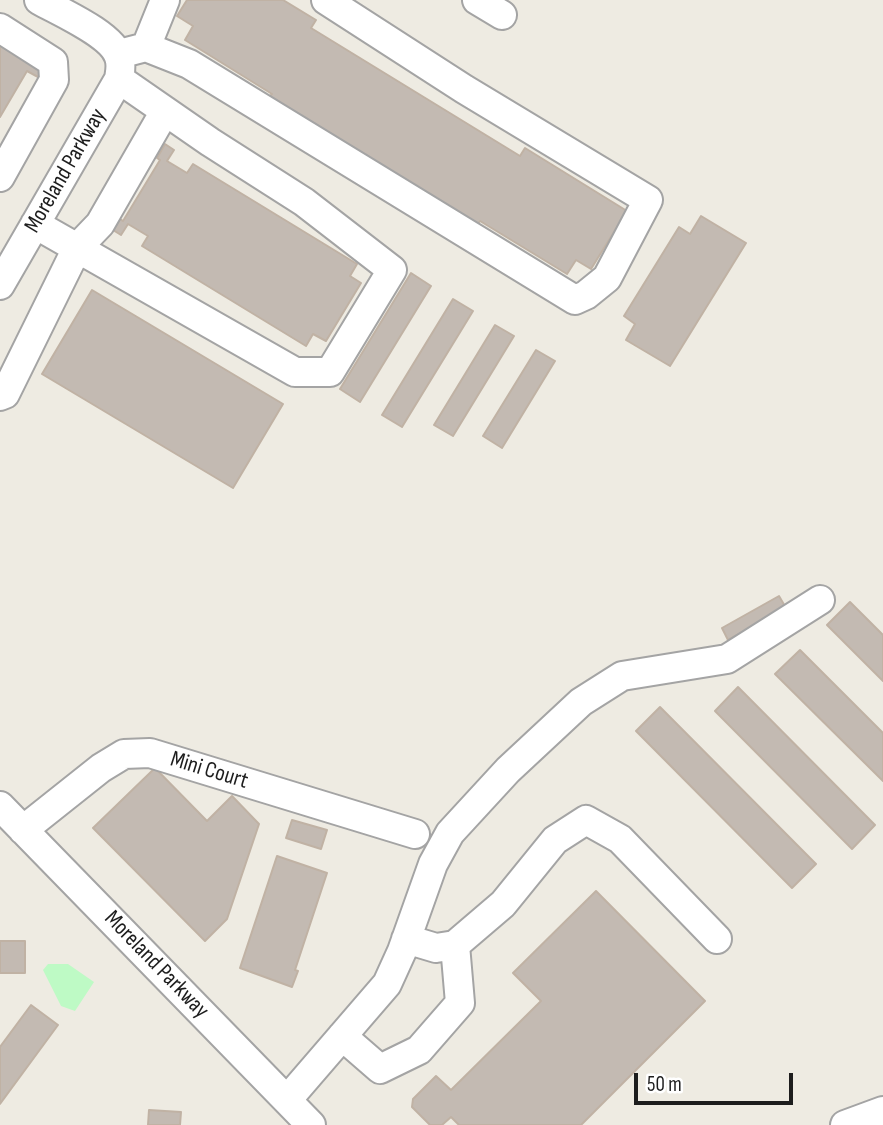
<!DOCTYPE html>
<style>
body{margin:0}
#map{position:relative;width:883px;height:1125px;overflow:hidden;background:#eeebe2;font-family:"Sofia Sans Condensed",sans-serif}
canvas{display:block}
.scale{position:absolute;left:634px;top:1073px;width:159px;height:32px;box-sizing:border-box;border:4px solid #1d1d1d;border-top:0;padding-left:9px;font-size:21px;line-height:24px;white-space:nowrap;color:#1d1d1d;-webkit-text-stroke:5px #fff;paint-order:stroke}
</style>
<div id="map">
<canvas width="883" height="1125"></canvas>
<div class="scale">50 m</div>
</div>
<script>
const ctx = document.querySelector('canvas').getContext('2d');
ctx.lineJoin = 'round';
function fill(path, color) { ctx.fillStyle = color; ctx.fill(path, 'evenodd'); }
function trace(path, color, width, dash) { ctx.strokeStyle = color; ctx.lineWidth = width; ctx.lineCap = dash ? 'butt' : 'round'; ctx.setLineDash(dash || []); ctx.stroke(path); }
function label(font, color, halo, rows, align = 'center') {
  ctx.font = font + ' "Sofia Sans Condensed",sans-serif'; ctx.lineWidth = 6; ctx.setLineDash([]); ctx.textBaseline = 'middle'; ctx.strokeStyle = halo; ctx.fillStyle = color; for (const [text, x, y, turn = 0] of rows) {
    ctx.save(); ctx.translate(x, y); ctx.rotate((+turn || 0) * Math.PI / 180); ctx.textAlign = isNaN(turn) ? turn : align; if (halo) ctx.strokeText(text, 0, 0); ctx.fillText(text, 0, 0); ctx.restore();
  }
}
const park = new Path2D(`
 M 48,964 L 68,964 L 94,982 L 75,1011 L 61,1006 L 43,970 Z`);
const building = new Path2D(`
 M 187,0 L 283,0 L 316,20 L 311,28 L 520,156 L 525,148 L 627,211 L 591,269 L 576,260 L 567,274 L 480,221 L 477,225 L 269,97 L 272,94 L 185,40 L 193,26 L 177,16 Z
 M 0,39 L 44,65 L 38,77 L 27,71 L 0,117 Z
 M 165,144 L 174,150 L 167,161 L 187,173 L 193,164 L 357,264 L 350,276 L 361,283 L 326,341 L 313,334 L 306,346 L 142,246 L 148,236 L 128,224 L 121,235 L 113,230 L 120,219 L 123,221 L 160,160 L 157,158 Z
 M 701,216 L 746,243 L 670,366 L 626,340 L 635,324 L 624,316 L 679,227 L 690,234 Z
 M 411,273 L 431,286 L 360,402 L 340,389 Z
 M 92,290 L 283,404 L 233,488 L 42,374 Z
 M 453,299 L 473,311 L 402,427 L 382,415 Z
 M 495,325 L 514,336 L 453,436 L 434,425 Z
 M 536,350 L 555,361 L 502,448 L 483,436 Z
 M 779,596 L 786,608 L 728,640 L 722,628 Z
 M 850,602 L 883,635 L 883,681 L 827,625 Z
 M 800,650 L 883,733 L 883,781 L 775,674 Z
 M 738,687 L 875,825 L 852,849 L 715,711 Z
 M 660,707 L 816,864 L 792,888 L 636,731 Z
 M 155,768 L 207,821 L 232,796 L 259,824 L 227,919 L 205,941 L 93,828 Z
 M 292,820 L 327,830 L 321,849 L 286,838 Z
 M 277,856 L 327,873 L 295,970 L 298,971 L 292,987 L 240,968 Z
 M 596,891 L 705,1001 L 581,1125 L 459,1125 L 451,1117 L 442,1125 L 430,1125 L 412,1107 L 413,1099 L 436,1076 L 451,1090 L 541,1001 L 513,973 Z
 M 0,941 L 25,941 L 25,973 L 0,973 Z
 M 31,1005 L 58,1025 L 0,1104 L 0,1047 Z
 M 149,1110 L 181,1112 L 180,1125 L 148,1125 Z`);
const minor = new Path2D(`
 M 477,0 L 502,15
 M 0,28 L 53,62 L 54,80 L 0,177
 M 146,47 L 165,0
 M 119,54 L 146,47 L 189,64 L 575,300 L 586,295 L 607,278 L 648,200 L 464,89 L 326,0
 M 35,224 L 295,372 L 330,372 L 392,270 L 304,202 L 210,142 L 119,79
 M 0,285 L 119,79 C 120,72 122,65 119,57 C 112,34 60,12 39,0
 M 0,396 L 5,394 L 77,248 L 100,224 L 165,111
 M 0,806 L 311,1125
 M 23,830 L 101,768 L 124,754 L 150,753 L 415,834
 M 406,939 L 436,948 L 455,945 L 503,904 L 555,840 L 586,820 L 620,839 L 717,939
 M 342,1036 L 380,1069 L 419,1050 L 460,1003 L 455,945
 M 287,1100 L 387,984 L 402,951 L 433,864 L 450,833 L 508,770 L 581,702 L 622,676 L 727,659 L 820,600
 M 845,1125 L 883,1111`);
const streetNames = [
 ["Moreland Parkway",66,171,-60],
 ["Mini Court",209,771,17],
 ["Moreland Parkway",156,965,46]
];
fill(park, '#befac5');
fill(building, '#c3bab2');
trace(building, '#c0b2a4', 2);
trace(minor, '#a4a4a4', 32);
trace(minor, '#fff', 28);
label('23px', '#1d1d1d', '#fff', streetNames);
</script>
